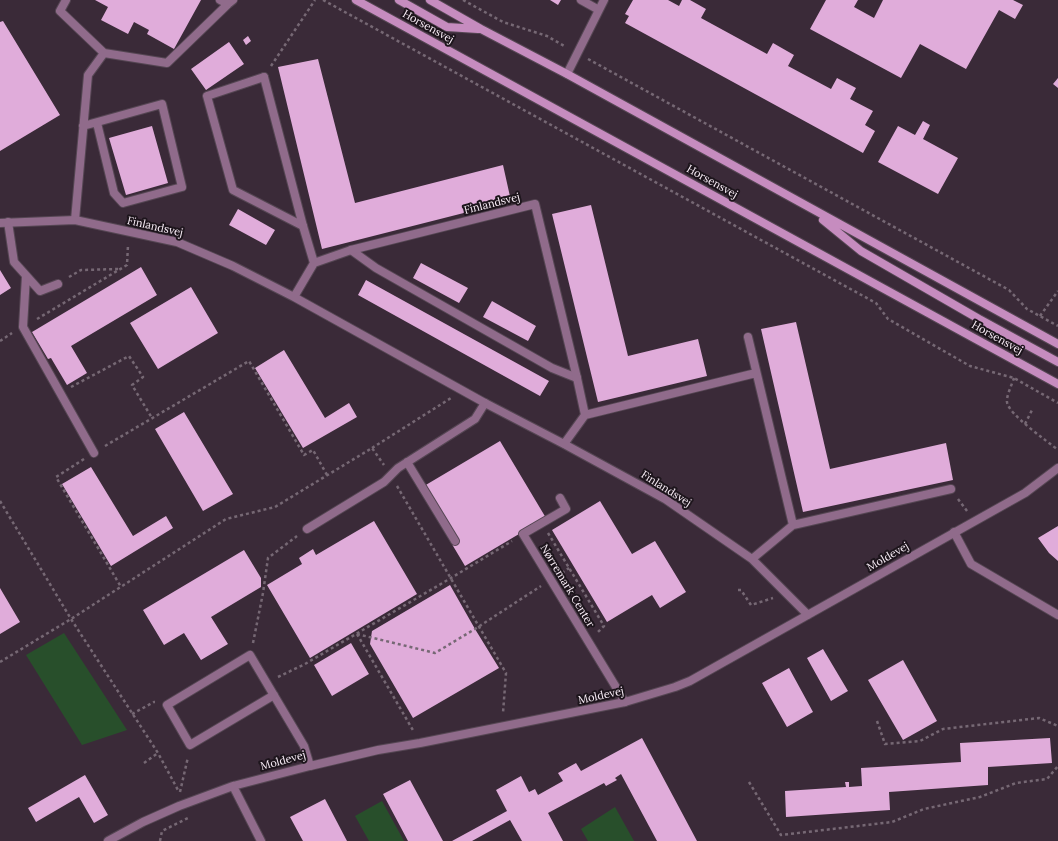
<!DOCTYPE html>
<meta charset="utf-8">
<style>
body{margin:0}
canvas{display:block;background:#3a2a38}
</style>
<canvas width="1058" height="841"></canvas>
<script>
const ctx = document.querySelector('canvas').getContext('2d');
ctx.lineJoin = 'round';
function fill(path, color) { ctx.fillStyle = color; ctx.fill(path, 'evenodd'); }
function trace(path, color, width, dash) { ctx.strokeStyle = color; ctx.lineWidth = width; ctx.lineCap = dash ? 'butt' : 'round'; ctx.setLineDash(dash || []); ctx.stroke(path); }
function label(font, color, halo, rows, align = 'center') {
  ctx.font = font + ' Lora,serif'; ctx.lineWidth = 4; ctx.setLineDash([]); ctx.textBaseline = 'middle'; ctx.strokeStyle = halo; ctx.fillStyle = color; for (const [text, x, y, turn = 0] of rows) {
    ctx.save(); ctx.translate(x, y); ctx.rotate((+turn || 0) * Math.PI / 180); ctx.textAlign = isNaN(turn) ? turn : align; if (halo) ctx.strokeText(text, 0, 0); ctx.fillText(text, 0, 0); ctx.restore();
  }
}
const green = new Path2D(`
 M 64,633 L 127,730 L 82,745 L 26,655 Z
 M 382,801 L 404,841 L 369,841 L 355,816 Z
 M 615,807 L 634,841 L 588,841 L 581,829 Z`);
const building = new Path2D(`
 M 95,0 L 201,0 L 174,49 L 147,34 L 149,30 L 134,22 L 128,34 L 101,20 L 108,7 Z
 M 550,0 L 561,0 L 558,5 Z
 M 633,0 L 668,0 L 679,6 L 682,0 L 690,0 L 706,9 L 701,18 L 767,54 L 773,43 L 794,55 L 788,66 L 831,89 L 837,78 L 856,88 L 850,99 L 873,111 L 865,125 L 875,131 L 863,153 L 625,23 L 629,16 L 625,14 Z
 M 826,0 L 858,0 L 854,7 L 874,18 L 883,0 L 1013,0 L 1023,5 L 1015,19 L 999,10 L 966,69 L 920,44 L 901,78 L 810,29 Z
 M 3,21 L 60,115 L 0,151 L 0,22 Z
 M 248,36 L 251,41 L 246,45 L 243,40 Z
 M 229,42 L 244,64 L 206,90 L 191,69 Z
 M 318,59 L 355,203 L 503,165 L 511,201 L 322,249 L 278,67 Z
 M 1058,78 L 1058,88 L 1053,84 Z
 M 923,121 L 930,125 L 923,139 L 958,158 L 938,194 L 878,162 L 898,126 L 915,135 Z
 M 152,126 L 168,183 L 126,195 L 109,138 Z
 M 591,205 L 628,356 L 698,339 L 707,376 L 598,402 L 552,214 Z
 M 238,209 L 275,230 L 266,245 L 229,225 Z
 M 421,263 L 468,288 L 459,303 L 413,278 Z
 M 141,267 L 157,295 L 71,346 L 87,373 L 67,385 L 51,358 L 48,359 L 32,332 Z
 M 0,270 L 11,288 L 0,295 Z
 M 366,280 L 549,381 L 540,396 L 358,295 Z
 M 191,287 L 218,333 L 158,369 L 130,323 Z
 M 492,301 L 536,326 L 528,341 L 483,317 Z
 M 796,322 L 830,469 L 946,443 L 953,480 L 803,512 L 761,329 Z
 M 284,350 L 325,418 L 349,403 L 357,417 L 303,448 L 255,368 Z
 M 184,412 L 233,494 L 203,511 L 155,429 Z
 M 500,441 L 546,518 L 465,566 L 419,489 Z
 M 91,467 L 133,536 L 166,516 L 173,528 L 111,566 L 62,484 Z
 M 600,501 L 632,554 L 655,541 L 686,592 L 660,608 L 652,595 L 607,622 L 552,530 Z
 M 374,521 L 417,594 L 310,658 L 267,585 L 302,564 L 299,558 L 313,549 L 316,555 Z
 M 1058,526 L 1058,561 L 1049,553 L 1038,538 Z
 M 244,550 L 261,578 L 261,587 L 211,617 L 228,644 L 201,660 L 184,633 L 164,645 L 143,610 Z
 M 450,585 L 475,629 L 499,668 L 413,718 L 370,644 L 372,631 Z
 M 0,588 L 20,622 L 0,634 Z
 M 351,643 L 369,674 L 332,696 L 314,665 Z
 M 823,649 L 848,691 L 831,701 L 807,658 Z
 M 903,660 L 937,721 L 903,740 L 868,680 Z
 M 789,668 L 813,712 L 787,727 L 762,683 Z
 M 642,738 L 697,841 L 657,841 L 621,774 L 615,778 L 617,780 L 606,786 L 604,783 L 548,813 L 563,841 L 522,841 L 510,820 L 472,841 L 452,841 L 507,811 L 496,790 L 521,776 L 529,792 L 535,789 L 538,795 L 563,781 L 558,773 L 576,763 L 581,771 Z
 M 1050,738 L 1052,763 L 988,767 L 988,785 L 889,792 L 890,810 L 786,817 L 785,791 L 846,787 L 845,782 L 849,782 L 849,787 L 862,786 L 861,768 L 961,762 L 960,743 Z
 M 85,775 L 108,815 L 94,823 L 79,797 L 36,822 L 28,808 Z
 M 410,780 L 443,841 L 408,841 L 383,794 Z
 M 325,799 L 347,841 L 303,841 L 290,817 Z`);
const path = new Path2D(`
 M 323,0 L 876,303 L 888,319 L 970,366 L 1014,378 L 1058,403
 M 463,0 L 503,22 L 547,36 L 566,47
 M 588,59 L 1009,290 L 1027,309 L 1058,326
 M 271,66 L 315,0
 M 69,277 L 81,270 L 119,269
 M 1040,316 L 1058,291
 M 37,319 L 127,265 L 128,245
 M 0,341 L 12,333
 M 1014,378 C 1012,384 1006,397 1007,402 C 1008,414 1047,441 1058,450
 M 71,387 L 129,356 L 143,377 L 132,385 L 152,418
 M 1025,424 L 1033,408
 M 105,446 L 249,361 L 304,455 L 313,450 L 327,475
 M 372,448 L 451,398
 M 84,459 L 56,477 L 121,587
 M 397,486 L 506,673 L 503,713
 M 958,499 L 967,511
 M 0,501 L 71,619 L 158,753 L 179,792
 M 548,533 L 604,626 L 597,633
 M 562,573 L 569,568
 M 738,590 L 741,590 L 751,605 L 773,598
 M 357,634 L 435,653 L 475,629 L 541,586
 M 357,634 L 414,732
 M 253,643 L 263,593 L 268,558 L 297,536
 M 0,662 L 71,619 L 226,519 L 275,507 L 372,448 L 384,465
 M 278,677 L 305,664 L 451,578 L 512,541
 M 132,714 L 154,702 L 155,702
 M 877,721 L 885,744 L 920,741 L 943,729 L 1039,718 L 1058,726
 M 144,763 L 158,753
 M 749,782 L 781,835 L 892,822 L 924,809 L 980,797 L 1016,783 L 1047,779 L 1058,766
 M 180,792 L 188,757
 M 160,841 L 162,831 L 188,818`);
const lane = new Path2D(`
 M 66,0 L 60,11 L 104,53 L 88,75 L 75,220
 M 220,0 L 228,4
 M 599,10 L 604,0
 M 104,53 L 167,63 L 228,4 L 233,0
 M 567,74 L 599,10 L 581,0
 M 264,77 L 207,96 L 233,190 L 303,226
 M 83,126 L 162,104 L 182,187 L 123,203 L 114,193 L 97,123
 M 8,222 L 14,262 L 40,291 L 58,284
 M 351,250 L 376,268 L 552,368 L 577,378
 M 26,276 L 23,327 L 94,453
 M 407,462 L 455,541
 M 560,498 L 566,509 L 523,534 L 625,702
 M 307,529 L 384,482 L 398,468 L 475,419 L 485,403
 M 954,532 L 971,564 L 1058,615
 M 274,695 L 190,745 L 167,705 L 250,655 L 304,746 L 310,766`);
const street = new Path2D(`
 M 264,77 L 303,226 L 314,263 L 294,297
 M 0,223 L 75,220 L 177,242 L 233,266 L 294,297 L 485,403 L 564,444 L 665,499 L 752,559 L 808,615
 M 314,263 L 351,250 L 535,204 L 577,378 L 585,415 L 564,444
 M 748,337 L 793,525 L 752,559
 M 585,415 L 756,373
 M 793,525 L 951,489
 M 233,786 L 261,841
 M 108,841 L 143,822 L 179,806 L 233,786 L 310,766 L 378,750 L 420,743 L 625,702 L 675,687 L 690,681 L 1025,493 L 1058,468`);
const secondary = new Path2D(`
 M 356,0 L 1058,384
 M 399,0 L 447,27 L 478,29
 M 430,0 L 481,29 L 567,74 L 1058,344
 M 823,220 L 861,251 L 979,319 L 1058,362`);
const streetNames = [
 ["Horsensvej",428,27,29],
 ["Horsensvej",712,182,29],
 ["Finlandsvej",492,204,-14],
 ["Finlandsvej",155,227,13],
 ["Horsensvej",997,338,29],
 ["Finlandsvej",666,489,32],
 ["Moldevej",888,557,-30],
 ["Nørremark Center",567,586,59],
 ["Moldevej",601,696,-12],
 ["Moldevej",283,761,-15]
];
fill(green, '#284f2b');
fill(building, '#e0acda');
trace(lane, '#554653', 10);
trace(street, '#554653', 10);
trace(secondary, '#554653', 10);
trace(path, '#766874', 2.5, [3, 3]);
trace(lane, '#906b8b', 8);
trace(street, '#906b8b', 8);
trace(secondary, '#c68cbf', 8);
label('11px', '#faeff8', '#1d151c', streetNames);
</script>
